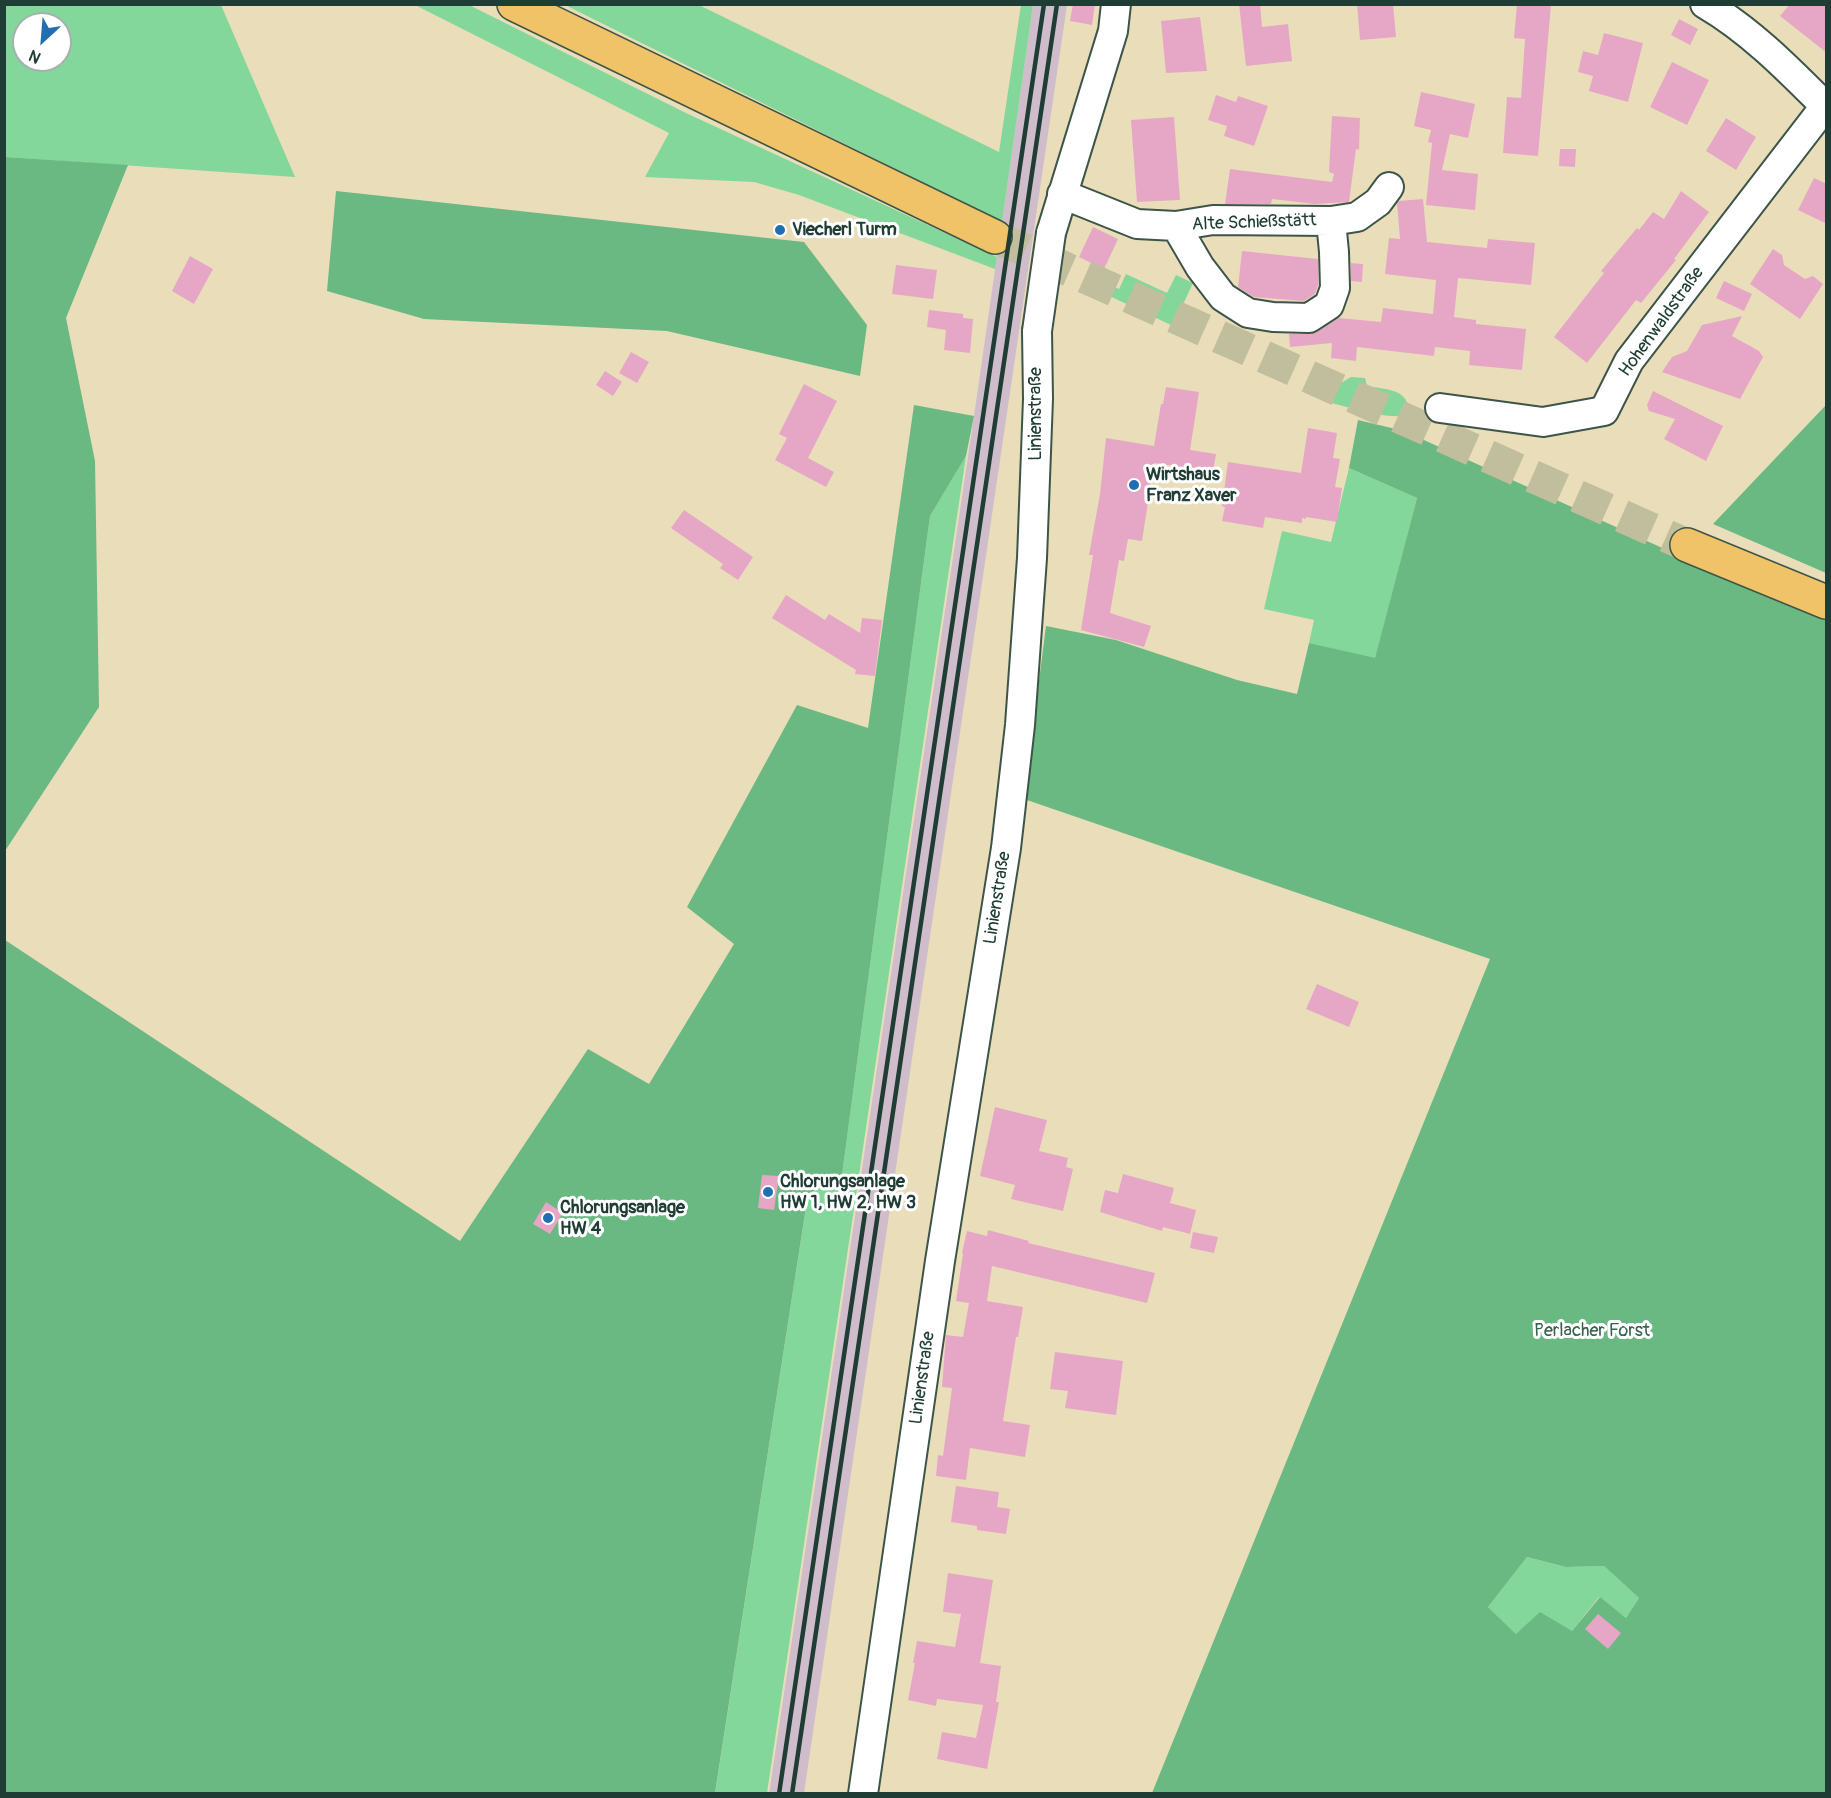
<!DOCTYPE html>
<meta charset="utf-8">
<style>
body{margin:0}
#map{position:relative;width:1831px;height:1798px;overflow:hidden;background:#e9deb9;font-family:Pangolin,sans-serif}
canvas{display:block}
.frame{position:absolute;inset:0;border:6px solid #1f3d34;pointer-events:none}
.north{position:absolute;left:12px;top:12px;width:60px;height:60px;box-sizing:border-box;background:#fff;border:2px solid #a5b1ae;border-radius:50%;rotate:206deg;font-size:16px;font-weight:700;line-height:24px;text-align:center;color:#1f3d34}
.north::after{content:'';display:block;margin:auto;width:21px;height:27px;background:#1f6fb2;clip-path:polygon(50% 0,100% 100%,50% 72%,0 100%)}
</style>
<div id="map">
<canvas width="1831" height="1798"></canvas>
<div class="frame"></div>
<div class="north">N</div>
</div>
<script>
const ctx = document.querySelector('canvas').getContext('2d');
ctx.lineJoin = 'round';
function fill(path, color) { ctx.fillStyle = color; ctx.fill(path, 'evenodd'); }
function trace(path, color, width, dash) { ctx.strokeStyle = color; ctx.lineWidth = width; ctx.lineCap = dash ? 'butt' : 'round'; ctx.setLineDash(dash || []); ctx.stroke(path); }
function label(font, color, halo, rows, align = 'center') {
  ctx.font = font + ' Pangolin,sans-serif'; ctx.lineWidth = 6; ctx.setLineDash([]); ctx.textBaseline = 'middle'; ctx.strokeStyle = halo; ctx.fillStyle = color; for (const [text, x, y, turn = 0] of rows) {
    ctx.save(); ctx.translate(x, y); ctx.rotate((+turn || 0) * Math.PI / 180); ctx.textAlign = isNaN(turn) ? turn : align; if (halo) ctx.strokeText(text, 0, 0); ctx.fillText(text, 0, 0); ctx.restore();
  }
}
const industrial = new Path2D(`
 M 1033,5 L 1067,5 L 804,1793 L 769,1794 L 974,416 Z`);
const green = new Path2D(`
 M 4,5 L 221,5 L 295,177 L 5,157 ZM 24,24 L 60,24 L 60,60 L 24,60 Z
 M 415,5 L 469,5 L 686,113 L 997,257 L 995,269 L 799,195 L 754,182 L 645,177 L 669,133 Z
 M 565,5 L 699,5 L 999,152 L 1021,5 L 1033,5 L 1002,222 Z
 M 1126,274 L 1167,293 L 1176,275 L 1193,283 L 1173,326 L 1099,291 L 1103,282 L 1119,289 Z
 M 1351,377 L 1365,378 L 1367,386 C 1388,390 1408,388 1410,414 C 1394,422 1343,406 1325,401 L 1341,383 Z
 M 966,456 L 767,1793 L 715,1794 L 808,1194 L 842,1175 L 930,516 Z
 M 1349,468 L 1417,498 L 1375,659 L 1309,643 L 1314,620 L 1264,609 L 1282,531 L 1331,542 Z
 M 1527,1557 L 1566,1567 L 1604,1566 L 1639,1598 L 1626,1618 L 1599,1597 L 1572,1631 L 1517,1635 L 1488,1607 Z`);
const forest = new Path2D(`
 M 5,157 L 128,165 L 66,318 L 95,461 L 99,707 L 5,851 Z
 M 336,191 L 804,242 L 867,325 L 860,376 L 667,331 L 424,319 L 327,291 Z
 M 914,405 L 974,416 L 966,456 L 930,516 L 842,1175 L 808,1194 L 715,1793 L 5,1794 L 5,940 L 460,1241 L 588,1049 L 649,1084 L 734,944 L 687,907 L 797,705 L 868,728 Z
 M 1826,405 L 1826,573 L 1713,524 Z
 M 1358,420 L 1404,431 L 1680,556 L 1826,619 L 1826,1793 L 1152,1793 L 1490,959 L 1024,799 L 1046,626 L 1116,640 L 1237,680 L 1297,694 L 1309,643 L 1375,658 L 1417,498 L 1349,468 ZM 1527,1557 L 1566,1567 L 1604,1566 L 1639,1598 L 1626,1618 L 1600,1597 L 1572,1631 L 1540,1612 L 1516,1634 L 1488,1607 Z`);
const building = new Path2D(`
 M 1073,4 L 1095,4 L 1092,25 L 1070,21 Z
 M 1239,4 L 1260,4 L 1262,27 L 1288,24 L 1292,61 L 1246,66 Z
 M 1357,4 L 1393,4 L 1396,37 L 1360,40 Z
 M 1517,4 L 1551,4 L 1538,156 L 1503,153 L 1507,97 L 1521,98 L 1525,39 L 1514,38 Z
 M 1790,4 L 1827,4 L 1827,53 L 1780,16 Z
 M 1200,17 L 1207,71 L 1166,73 L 1161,21 Z
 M 1679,19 L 1698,29 L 1690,45 L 1671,35 Z
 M 1604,33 L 1643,43 L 1628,102 L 1589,91 L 1593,76 L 1578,72 L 1583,51 L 1598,55 Z
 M 1672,62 L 1709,80 L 1687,125 L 1650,107 Z
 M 1421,92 L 1475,104 L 1468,138 L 1450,134 L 1442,170 L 1478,174 L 1475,210 L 1426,205 L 1432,143 L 1428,142 L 1431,130 L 1414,126 Z
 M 1216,95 L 1236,102 L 1238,96 L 1268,106 L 1254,146 L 1224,136 L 1227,126 L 1208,120 Z
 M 1332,116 L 1360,118 L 1359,150 L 1356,149 L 1349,202 L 1315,204 L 1272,199 L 1271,204 L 1225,204 L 1230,169 L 1332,182 L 1334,174 L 1329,172 Z
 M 1174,117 L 1180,200 L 1137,202 L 1131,120 Z
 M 1726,118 L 1756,137 L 1736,170 L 1706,151 Z
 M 1560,149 L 1576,149 L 1575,167 L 1559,166 Z
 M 1814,178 L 1827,184 L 1827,224 L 1798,210 Z
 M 1681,191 L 1709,212 L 1674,259 L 1676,260 L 1641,303 L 1636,300 L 1587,363 L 1554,337 L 1604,273 L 1601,271 L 1637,228 L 1639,230 L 1653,212 L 1664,219 Z
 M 1423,199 L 1427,242 L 1487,248 L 1488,239 L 1535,243 L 1531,285 L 1458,278 L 1454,317 L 1476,320 L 1476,324 L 1526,329 L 1522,370 L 1469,365 L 1470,351 L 1435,347 L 1434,356 L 1357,347 L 1356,361 L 1331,358 L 1332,343 L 1290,347 L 1289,334 L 1309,334 L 1317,332 L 1339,318 L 1381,322 L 1383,308 L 1433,314 L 1436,280 L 1385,274 L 1389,238 L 1400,239 L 1397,203 L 1399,201 Z
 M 1093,227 L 1118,239 L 1104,269 L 1079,257 Z
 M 1773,249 L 1782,255 L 1784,265 L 1805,279 L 1813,276 L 1823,284 L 1800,319 L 1750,284 Z
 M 1242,251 L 1318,259 L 1318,285 L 1315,294 L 1304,301 L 1254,297 L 1238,287 Z
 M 190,256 L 213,269 L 194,304 L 172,291 Z
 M 1351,263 L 1363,264 L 1362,282 L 1351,281 Z
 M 896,265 L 937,270 L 933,299 L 892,294 Z
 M 1724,281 L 1752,294 L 1744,311 L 1716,298 Z
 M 929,310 L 963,314 L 963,318 L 973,319 L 970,353 L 944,350 L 946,330 L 927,327 Z
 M 1742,316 L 1732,336 L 1759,351 L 1763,357 L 1740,399 L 1662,372 L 1672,357 L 1687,351 L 1702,325 Z
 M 631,352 L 649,362 L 637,383 L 619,373 Z
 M 605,371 L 622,382 L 613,396 L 596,385 Z
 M 804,384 L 837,401 L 808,458 L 834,472 L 826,487 L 775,460 L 787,438 L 779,434 Z
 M 1166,387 L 1199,392 L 1190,450 L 1216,454 L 1213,471 L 1154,463 L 1142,541 L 1128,539 L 1124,561 L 1119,560 L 1110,613 L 1151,626 L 1144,647 L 1081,630 L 1093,555 L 1089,555 L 1100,494 L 1106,438 L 1154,446 L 1161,404 L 1163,404 Z
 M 1653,391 L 1723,426 L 1706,461 L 1664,439 L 1675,419 L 1649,411 L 1647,405 Z
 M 1308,428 L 1337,433 L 1333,458 L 1340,459 L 1335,487 L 1342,488 L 1337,522 L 1306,517 L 1306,519 L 1302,518 L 1302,523 L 1265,517 L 1263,528 L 1222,521 L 1225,507 L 1222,506 L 1228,462 L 1301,473 Z
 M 684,510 L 753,557 L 738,580 L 720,568 L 723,564 L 671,528 Z
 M 786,595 L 825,620 L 829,614 L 860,633 L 862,618 L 882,620 L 875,676 L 855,674 L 856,670 L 772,618 Z
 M 1317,984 L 1359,1002 L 1349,1027 L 1306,1009 Z
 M 995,1107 L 1047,1120 L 1039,1151 L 1068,1158 L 1066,1167 L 1073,1169 L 1063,1211 L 1011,1199 L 1015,1185 L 980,1176 Z
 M 1123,1174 L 1174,1188 L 1170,1203 L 1196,1210 L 1190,1234 L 1163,1227 L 1162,1231 L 1100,1212 L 1105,1190 L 1118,1193 Z
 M 762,1175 L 779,1176 L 774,1210 L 758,1208 Z
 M 546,1202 L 563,1213 L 550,1234 L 533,1224 Z
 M 988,1230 L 1029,1241 L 1028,1243 L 1155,1273 L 1147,1303 L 992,1266 L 987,1301 L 1023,1307 L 1018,1337 L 1016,1337 L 1003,1421 L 1030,1425 L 1025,1457 L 970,1448 L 966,1480 L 936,1476 L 938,1455 L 943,1456 L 952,1388 L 942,1387 L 946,1335 L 963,1337 L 969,1303 L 956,1301 L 963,1254 L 962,1253 L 967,1231 L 987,1236 Z
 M 1193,1232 L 1218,1237 L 1214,1253 L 1190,1248 Z
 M 1055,1352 L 1123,1361 L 1116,1415 L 1065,1408 L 1068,1391 L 1050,1389 Z
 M 956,1486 L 999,1492 L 997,1507 L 1010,1509 L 1006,1534 L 977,1530 L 977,1526 L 951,1522 Z
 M 948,1573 L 993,1580 L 980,1663 L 1001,1666 L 996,1702 L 999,1702 L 987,1769 L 937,1759 L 942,1732 L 976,1738 L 983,1705 L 937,1699 L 936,1706 L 908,1700 L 915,1663 L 913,1663 L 917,1641 L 955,1647 L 961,1614 L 943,1612 Z
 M 1598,1614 L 1621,1633 L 1608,1649 L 1585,1629 Z`);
const majorTunnel = new Path2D(`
 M 995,237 L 1687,545`);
const minor = new Path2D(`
 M 1705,4 C 1751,31 1788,69 1825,106
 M 1062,194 L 1137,224 L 1176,226 L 1213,220 L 1331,221 L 1357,217 L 1378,202 L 1389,187
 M 1176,226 L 1200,267 L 1223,297 L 1248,313 L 1273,317 L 1309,318 L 1329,305 L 1335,288 L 1334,252 L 1331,221
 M 1051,233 L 1113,31 L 1116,4
 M 1440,408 L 1543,422 L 1604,411 L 1629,361 L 1826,105
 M 863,1794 L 940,1261 L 1006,848 L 1020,725 L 1032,558 L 1038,399 L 1037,331`);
const major = new Path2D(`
 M 514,4 L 995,237
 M 1687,545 L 1826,602`);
const rail = new Path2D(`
 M 779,1794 L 1044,4
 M 792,1794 L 1057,4`);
const minorBridge = new Path2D(`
 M 1037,331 L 1051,233`);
const markers = [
 [780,230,6,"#1f6fb2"],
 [1134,485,6,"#1f6fb2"],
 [768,1192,6,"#1f6fb2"],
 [548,1218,6,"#1f6fb2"]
];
const streetNames = [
 ["Alte Schießstätt",1254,223,-2],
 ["Hohenwaldstraße",1662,322,-54],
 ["Linienstraße",1036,414,-90],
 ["Linienstraße",998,898,-81],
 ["Linienstraße",923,1378,-82]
];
const poiNames = [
 ["Viecherl Turm",792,230],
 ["Wirtshaus",1146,475],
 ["Franz Xaver",1146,496],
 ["Chlorungsanlage",780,1182],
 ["HW 1, HW 2, HW 3",780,1203],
 ["Chlorungsanlage",560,1208],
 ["HW 4",560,1229]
];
const parkNames = [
 ["Perlacher Forst",1592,1331]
];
fill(industrial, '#d0bdcc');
fill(green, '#83d79a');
fill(forest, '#6ab882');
fill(building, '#e6a7c7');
trace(majorTunnel, '#c1be9e', 33, [33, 16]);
trace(minor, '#3d5548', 32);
trace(major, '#3d5548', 36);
trace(minor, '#fff', 28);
trace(major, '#f0c369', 33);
trace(rail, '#1f3d34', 4.5);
trace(minorBridge, '#3d5548', 32, []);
trace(minorBridge, '#fff', 28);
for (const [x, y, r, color] of markers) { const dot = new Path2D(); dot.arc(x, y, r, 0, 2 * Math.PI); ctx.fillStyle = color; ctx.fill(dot); trace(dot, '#fff', 2); }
label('18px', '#1f3d34', '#fff', streetNames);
label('bold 18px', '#1f3d34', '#fff', poiNames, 'left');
label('18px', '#38644e', '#fff', parkNames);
</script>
